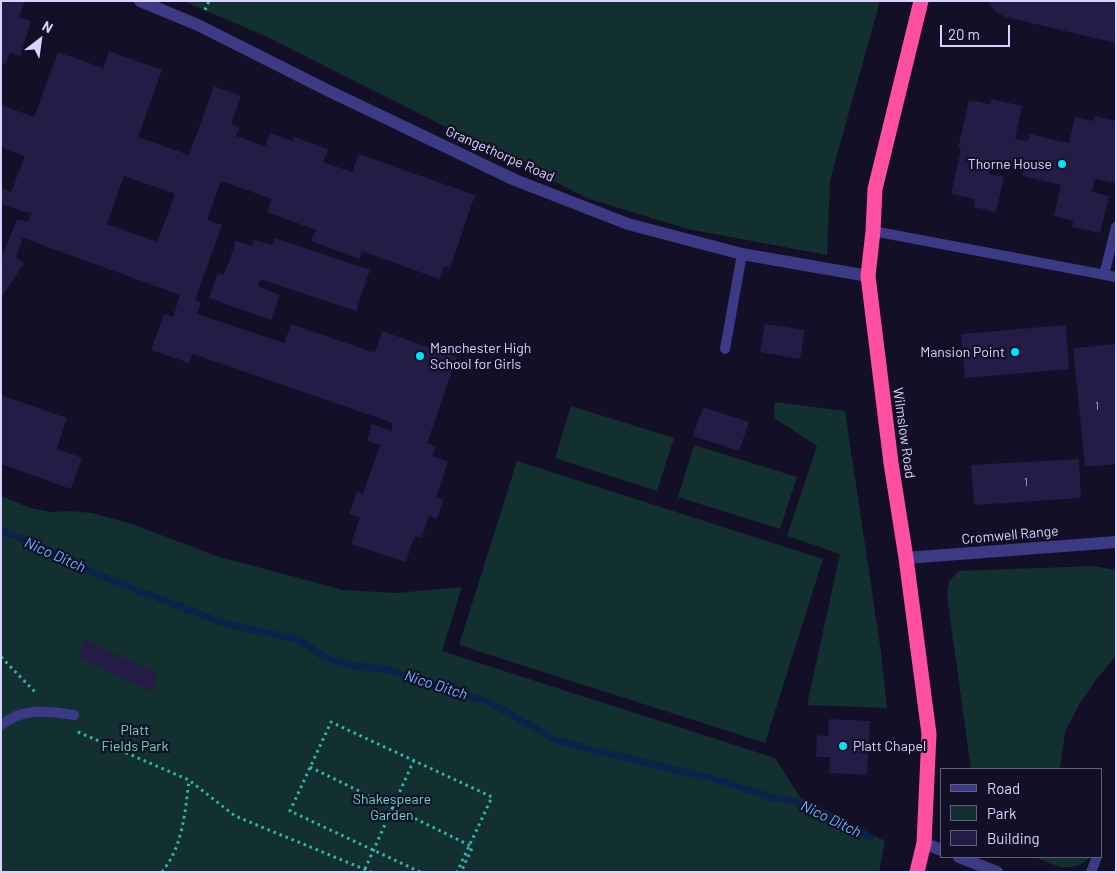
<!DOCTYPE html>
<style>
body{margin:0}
#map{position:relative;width:1117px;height:873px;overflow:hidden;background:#130f26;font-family:Barlow,sans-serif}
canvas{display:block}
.frame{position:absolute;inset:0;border:2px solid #d9d4ff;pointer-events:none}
.legend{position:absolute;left:940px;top:768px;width:162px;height:90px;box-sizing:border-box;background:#130f26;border:1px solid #625e7d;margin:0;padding:6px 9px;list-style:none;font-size:15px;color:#d9d4ff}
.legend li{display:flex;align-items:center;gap:10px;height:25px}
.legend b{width:25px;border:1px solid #625e7d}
.north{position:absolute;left:15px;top:15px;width:50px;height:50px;-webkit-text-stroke:4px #130f26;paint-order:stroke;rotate:30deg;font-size:14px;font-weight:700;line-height:20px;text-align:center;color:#d9d4ff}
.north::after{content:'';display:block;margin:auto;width:18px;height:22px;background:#d9d4ff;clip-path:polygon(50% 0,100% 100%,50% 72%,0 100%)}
.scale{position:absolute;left:940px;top:25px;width:70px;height:22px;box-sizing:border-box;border:2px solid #d9d4ff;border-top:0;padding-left:6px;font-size:15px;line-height:18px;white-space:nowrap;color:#d9d4ff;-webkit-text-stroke:4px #130f26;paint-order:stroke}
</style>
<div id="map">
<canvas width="1117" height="873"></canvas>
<div class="frame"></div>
<ul class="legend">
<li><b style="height:6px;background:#3d3a85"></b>Road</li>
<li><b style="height:14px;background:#12302f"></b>Park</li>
<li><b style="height:14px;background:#241b47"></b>Building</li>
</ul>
<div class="north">N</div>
<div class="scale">20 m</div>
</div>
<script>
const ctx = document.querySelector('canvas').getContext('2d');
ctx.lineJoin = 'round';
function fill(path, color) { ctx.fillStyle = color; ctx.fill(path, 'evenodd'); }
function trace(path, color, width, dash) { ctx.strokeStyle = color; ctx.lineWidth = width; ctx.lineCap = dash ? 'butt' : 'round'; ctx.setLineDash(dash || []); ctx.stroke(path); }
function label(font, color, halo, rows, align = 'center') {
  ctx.font = font + ' Barlow,sans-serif'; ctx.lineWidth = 4.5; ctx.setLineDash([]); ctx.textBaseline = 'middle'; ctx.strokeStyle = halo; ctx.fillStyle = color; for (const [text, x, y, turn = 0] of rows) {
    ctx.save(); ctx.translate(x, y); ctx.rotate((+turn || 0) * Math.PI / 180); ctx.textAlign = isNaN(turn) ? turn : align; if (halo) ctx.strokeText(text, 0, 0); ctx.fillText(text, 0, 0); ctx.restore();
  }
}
const green = new Path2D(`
 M 183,1 L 880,1 L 830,180 L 827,255 L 688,229 L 589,199 L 263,35 Z
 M 775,402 L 845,411 L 881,652 L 887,708 L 807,705 L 840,554 L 787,536 L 817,446 L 774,418 Z
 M 571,406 L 674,438 L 657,491 L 555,458 Z
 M 694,445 L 797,477 L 780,529 L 678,497 Z
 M 517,461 L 823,559 L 765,743 L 459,645 Z
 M 1,496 L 30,508 L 51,512 L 71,511 L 92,513 L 132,524 L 216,556 L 343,590 L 396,593 L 462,587 L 442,651 L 775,758 L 800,797 L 885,841 L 879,872 L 1,872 Z
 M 1093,566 L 1116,570 L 1116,656 L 1095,681 L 1079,705 L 1065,732 L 1060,769 L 971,769 L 947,596 L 949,581 L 959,571 Z
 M 1036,857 L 1090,857 C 1074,873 1057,868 1036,857 Z`);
const stream = new Path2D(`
 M 1,531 L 39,545 L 67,561 L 111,580 L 223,623 L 299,640 L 324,657 L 348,665 L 388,670 L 489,702 L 556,740 L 592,750 L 708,777 L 771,797 L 802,803 L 871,838`);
const building = new Path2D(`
 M 1,1 L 25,1 L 19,17 L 31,21 L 20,56 L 10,52 L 6,64 L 1,63 Z
 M 987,1 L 1116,1 L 1116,43 L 1006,17 L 996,12 Z
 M 109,51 L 162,70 L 138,137 L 189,155 L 214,86 L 241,96 L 231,124 L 239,127 L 236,136 L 265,146 L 270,133 L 293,141 L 294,137 L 328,149 L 323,162 L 352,172 L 359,154 L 475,195 L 450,268 L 444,266 L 439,279 L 362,251 L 360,259 L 311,241 L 316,230 L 267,212 L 272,199 L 221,181 L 207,220 L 222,225 L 195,300 L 201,302 L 197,314 L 284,343 L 291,324 L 375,353 L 382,331 L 457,357 L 427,443 L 436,446 L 432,456 L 448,461 L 436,497 L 444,500 L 437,519 L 429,516 L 422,538 L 415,535 L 406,562 L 351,544 L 360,517 L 349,514 L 357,492 L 363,494 L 380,445 L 367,441 L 372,424 L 391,431 L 393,423 L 193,354 L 189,363 L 151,350 L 164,314 L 173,317 L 180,295 L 23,238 L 16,257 L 24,263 L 1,298 L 1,259 L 17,219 L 28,222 L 31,214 L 1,204 L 1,188 L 11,192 L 25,156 L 1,147 L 1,105 L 34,117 L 58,52 L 103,68 ZM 124,176 L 175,194 L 157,242 L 107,224 Z
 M 991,99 L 1022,106 L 1015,139 L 1028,141 L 1030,134 L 1069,143 L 1075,117 L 1094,121 L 1095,116 L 1116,121 L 1116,183 L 1095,179 L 1092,192 L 1109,196 L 1100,233 L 1072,227 L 1073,221 L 1054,216 L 1061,185 L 1022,176 L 1024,167 L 992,160 L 989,174 L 1004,177 L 996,212 L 974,207 L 975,199 L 951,194 L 961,149 L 958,148 L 969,100 L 990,104 Z
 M 275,238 L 370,270 L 356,311 L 260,279 L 258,286 L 280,295 L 271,320 L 209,298 L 218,273 L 224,275 L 236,241 L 252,246 L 254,240 L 272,245 Z
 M 765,324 L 805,330 L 800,359 L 760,352 Z
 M 1066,325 L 1069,369 L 965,378 L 961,334 Z
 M 1116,344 L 1116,464 L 1085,467 L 1073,348 Z
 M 1,395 L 67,418 L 57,449 L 82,458 L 71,489 L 1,464 Z
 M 703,407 L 749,422 L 739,451 L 693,436 Z
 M 1079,459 L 1081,498 L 974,505 L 971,465 Z
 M 85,640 L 158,674 L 151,691 L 77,657 Z
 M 829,719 L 870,721 L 867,775 L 829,773 L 830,757 L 816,757 L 817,735 L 828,736 Z`);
const path = new Path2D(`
 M 205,10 L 209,1
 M 1,657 L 37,694
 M 78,732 L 189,780 L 235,816 L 371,872
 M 310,767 L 469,845 L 472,848 L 461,872
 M 365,869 L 414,760
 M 162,872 C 183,846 185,812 189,781
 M 420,872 L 290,811 L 331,722 L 492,797 L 457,872`);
const lane = new Path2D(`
 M 873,231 L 1116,277
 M 1104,275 L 1116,227
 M 725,349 L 742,254
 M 1,725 C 24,707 48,711 74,715
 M 1091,872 L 1097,857`);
const street = new Path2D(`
 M 140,1 L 198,25 L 329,91 L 515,180 L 628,224 L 742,254 L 868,276
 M 906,558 L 1116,542
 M 924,843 L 941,850
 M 959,857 L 997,872`);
const highway = new Path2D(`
 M 917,872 L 924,843 L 929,734 L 906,558 L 891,463 L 868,276 L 873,231 L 875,189 L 921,1`);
const markers = [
 [1062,164,5,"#00e5ff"],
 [1015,352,5,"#00e5ff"],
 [420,356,5,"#00e5ff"],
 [843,746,5,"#00e5ff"]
];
const numberNames = [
 ["1",1097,406],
 ["1",1026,482]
];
const streetNames = [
 ["Grangethorpe Road",500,154,24],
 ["Wilmslow Road",904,433,82],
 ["Cromwell Range",1010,535,-5]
];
const poiNames = [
 ["Thorne House",1052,164],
 ["Manchester High",430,348,"left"],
 ["School for Girls",430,364,"left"],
 ["Mansion Point",1005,352],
 ["Platt Chapel",853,746,"left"]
];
const parkNames = [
 ["Platt",135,730],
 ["Fields Park",135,746],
 ["Shakespeare",392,799],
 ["Garden",392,815]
];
const waterNames = [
 ["Nico Ditch",55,555,24],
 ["Nico Ditch",436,685,18],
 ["Nico Ditch",831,819,26]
];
fill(green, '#12302f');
trace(stream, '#0c2248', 7);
fill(building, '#241b47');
trace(path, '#2fb8b0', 3, [2.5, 4]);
trace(lane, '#3d3a85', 10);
trace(street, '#3d3a85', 12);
trace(highway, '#ff4fa3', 15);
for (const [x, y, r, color] of markers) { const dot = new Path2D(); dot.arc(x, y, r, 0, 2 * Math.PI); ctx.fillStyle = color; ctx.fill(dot); trace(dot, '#130f26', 2); }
label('11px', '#aca6d1', null, numberNames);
label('14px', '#d9d4ff', '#130f26', streetNames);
label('14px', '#d9d4ff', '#130f26', poiNames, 'right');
label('14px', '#5fe0c0', '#130f26', parkNames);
label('italic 15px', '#62b6ff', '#130f26', waterNames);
</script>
